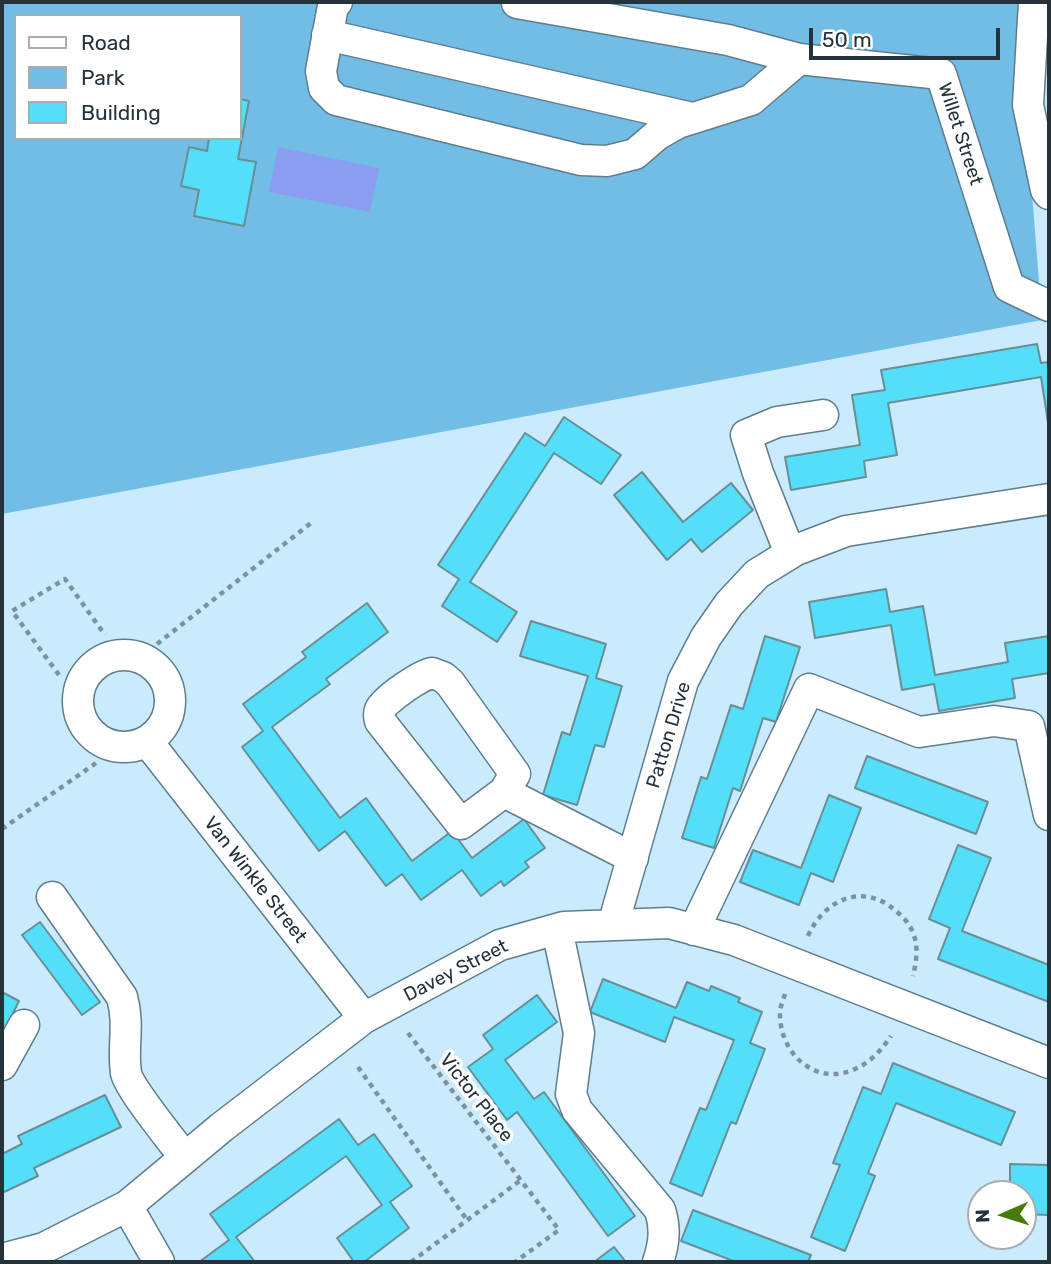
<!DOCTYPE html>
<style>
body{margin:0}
#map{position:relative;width:1051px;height:1264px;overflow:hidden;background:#c9ebfd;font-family:Rubik,sans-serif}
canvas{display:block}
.frame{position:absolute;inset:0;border:4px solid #25323a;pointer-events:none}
.legend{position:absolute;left:14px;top:14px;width:228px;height:126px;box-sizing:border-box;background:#fff;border:2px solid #a8adb0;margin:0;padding:9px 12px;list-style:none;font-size:21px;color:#25323a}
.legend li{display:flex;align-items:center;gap:14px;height:35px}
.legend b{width:35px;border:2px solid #a8adb0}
.north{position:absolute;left:967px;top:1180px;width:70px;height:70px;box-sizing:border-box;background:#fff;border:2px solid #a8adb0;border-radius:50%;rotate:267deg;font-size:19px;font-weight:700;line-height:28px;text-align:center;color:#25323a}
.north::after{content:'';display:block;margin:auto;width:24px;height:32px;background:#487b0a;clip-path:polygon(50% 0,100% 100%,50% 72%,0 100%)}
.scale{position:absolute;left:809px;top:28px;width:191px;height:32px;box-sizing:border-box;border:4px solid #25323a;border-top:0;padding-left:9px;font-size:21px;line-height:24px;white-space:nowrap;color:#25323a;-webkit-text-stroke:5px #fff;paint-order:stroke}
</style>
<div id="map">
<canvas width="1051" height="1264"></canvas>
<div class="frame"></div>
<ul class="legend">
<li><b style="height:9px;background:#fff"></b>Road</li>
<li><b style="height:19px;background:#71bde5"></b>Park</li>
<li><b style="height:19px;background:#53dff9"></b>Building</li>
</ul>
<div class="north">N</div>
<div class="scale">50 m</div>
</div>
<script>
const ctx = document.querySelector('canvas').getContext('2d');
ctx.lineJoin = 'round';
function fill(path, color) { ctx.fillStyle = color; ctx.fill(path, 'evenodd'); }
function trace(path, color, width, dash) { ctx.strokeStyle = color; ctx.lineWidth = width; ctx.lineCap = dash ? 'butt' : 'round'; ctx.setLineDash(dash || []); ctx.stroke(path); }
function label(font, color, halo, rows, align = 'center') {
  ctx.font = font + ' Rubik,sans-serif'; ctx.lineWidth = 7; ctx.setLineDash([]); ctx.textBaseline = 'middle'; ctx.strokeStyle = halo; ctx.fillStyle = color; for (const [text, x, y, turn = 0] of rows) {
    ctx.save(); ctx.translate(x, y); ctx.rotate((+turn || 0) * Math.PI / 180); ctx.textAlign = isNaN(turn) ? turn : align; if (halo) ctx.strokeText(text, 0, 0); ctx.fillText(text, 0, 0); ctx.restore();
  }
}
const green = new Path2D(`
 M 2,2 L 1017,2 L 1042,320 L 2,514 ZM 16,16 L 240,16 L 240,138 L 16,138 Z`);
const water = new Path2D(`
 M 278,147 L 379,168 L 370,212 L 269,192 Z`);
const building = new Path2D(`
 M 240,99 L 249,101 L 238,159 L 256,162 L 244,226 L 194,216 L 199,190 L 181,186 L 189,147 L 207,151 L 209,138 L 240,138 Z
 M 1037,344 L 1041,363 L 1049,362 L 1049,429 L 1041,377 L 888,403 L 897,455 L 864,461 L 866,477 L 791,490 L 785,457 L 860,445 L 852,395 L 885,390 L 881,370 Z
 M 564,417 L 621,455 L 601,484 L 554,453 L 470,582 L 517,612 L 497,642 L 442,606 L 459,579 L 438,565 L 525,433 L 545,446 Z
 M 642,472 L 683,522 L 731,483 L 753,510 L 702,552 L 691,539 L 667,560 L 614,495 Z
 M 886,589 L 890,612 L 923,606 L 935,675 L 1008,662 L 1005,643 L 1049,636 L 1049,673 L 1012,679 L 1015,698 L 939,711 L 934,684 L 902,690 L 891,625 L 815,638 L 809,602 Z
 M 367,603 L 388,632 L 326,679 L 330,684 L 272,727 L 340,818 L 366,798 L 412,861 L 452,831 L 472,858 L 524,819 L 545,848 L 525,862 L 529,867 L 504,886 L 501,881 L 481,896 L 462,870 L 421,900 L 402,874 L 386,886 L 345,831 L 319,851 L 242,747 L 263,731 L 243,704 L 306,657 L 302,652 Z
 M 531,621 L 606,644 L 596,678 L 622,686 L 604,747 L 595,745 L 577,805 L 543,795 L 562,732 L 570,735 L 588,676 L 520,656 Z
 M 765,636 L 800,647 L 776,722 L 763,718 L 740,791 L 733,788 L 714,848 L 682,838 L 701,777 L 707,779 L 731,705 L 743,709 Z
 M 867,756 L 988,802 L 976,834 L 855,788 Z
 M 829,795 L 861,808 L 833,882 L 811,873 L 799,905 L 740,882 L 753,850 L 801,868 Z
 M 958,845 L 991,858 L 962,931 L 1049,965 L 1049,1002 L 938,959 L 950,928 L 929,919 Z
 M 40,922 L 100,1002 L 82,1015 L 22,935 Z
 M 603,979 L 676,1008 L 687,982 L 709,991 L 711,986 L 740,998 L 738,1002 L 762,1012 L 750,1043 L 765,1049 L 736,1124 L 731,1122 L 702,1196 L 670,1183 L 700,1108 L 706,1110 L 734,1040 L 674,1017 L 665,1042 L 590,1012 Z
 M 2,992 L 19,1001 L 2,1036 Z
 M 537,995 L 557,1022 L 505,1060 L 534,1099 L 544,1092 L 635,1216 L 608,1236 L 517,1112 L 507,1120 L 468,1067 L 493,1049 L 483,1035 Z
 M 893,1063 L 1015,1112 L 1001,1145 L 896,1103 L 868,1173 L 875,1176 L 845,1251 L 811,1237 L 840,1165 L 833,1163 L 863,1087 L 881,1094 Z
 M 105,1095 L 121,1127 L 34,1168 L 38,1176 L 2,1193 L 2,1154 L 22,1144 L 18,1136 Z
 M 339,1119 L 358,1145 L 374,1134 L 412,1186 L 390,1202 L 409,1228 L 364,1262 L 354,1262 L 337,1238 L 382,1205 L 346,1156 L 236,1237 L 255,1262 L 199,1262 L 229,1240 L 210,1214 Z
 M 1010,1164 L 1049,1165 L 1049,1215 L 1023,1214 L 1023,1194 L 1010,1194 Z
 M 693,1210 L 811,1255 L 808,1262 L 736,1262 L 681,1241 Z
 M 614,1247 L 626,1262 L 594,1262 Z`);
const path = new Path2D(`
 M 157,644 L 311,523
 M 59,675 L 12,611 L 65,579 L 105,635
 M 2,829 L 96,763
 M 808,936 C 824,899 864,882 896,911 C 903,917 910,924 913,933 C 919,946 916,963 913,976
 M 785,994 C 783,1001 779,1009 780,1016 C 781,1053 813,1084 850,1071 C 868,1065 881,1051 891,1036
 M 408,1033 L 559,1230 L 515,1262
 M 358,1067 L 467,1220
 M 411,1262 L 521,1180`);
const minor = new Path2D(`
 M 337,2 L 333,6 L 321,71 L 324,88 L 336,100 L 581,160 L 607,161 L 635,154 L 657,135 L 678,123 L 751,100 L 799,59 L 728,40 L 517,3
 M 1034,2 L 1028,105 L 1046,190 L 1049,194
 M 327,35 L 692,118
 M 799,59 L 941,74 L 1009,287 L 1049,306
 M 790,553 L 758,473 L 746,435 L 777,422 L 823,415
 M78 701a46 46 0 1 1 92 0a46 46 0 1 1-92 0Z
 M 432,673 L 443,677 L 450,683 L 515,774 L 504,792 L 461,824 L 380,721 C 379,717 378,714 380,710 C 385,699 421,675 432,673 Z
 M 147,741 L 364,1018
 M 504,792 L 633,858
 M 52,897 L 122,997 C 130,1026 122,1046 126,1073 C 129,1088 173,1142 185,1158
 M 613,925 L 683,681 L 706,637 L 729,604 L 757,574 L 796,550 L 846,531 L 1049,499
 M 557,929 L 579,1033 L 571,1094 L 577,1110 L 660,1210 C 666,1229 664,1244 658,1262
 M 694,930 L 809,689 L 919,732 L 994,721 L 1029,726 L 1049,815
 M 2,1065 L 24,1025
 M 127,1206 L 159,1262
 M 2,1259 L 44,1248 L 127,1206 L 222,1127 L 364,1018 L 500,945 L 564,927 L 669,923 L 734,940 L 1049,1063`);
const streetNames = [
 ["Willet Street",960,134,72],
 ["Patton Drive",669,735,-73],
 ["Van Winkle Street",255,880,52],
 ["Davey Street",456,971,-27],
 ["Victor Place",476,1098,52]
];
fill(green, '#71bde5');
fill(water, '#899ef1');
fill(building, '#53dff9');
trace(building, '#688e96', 2);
trace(minor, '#5e7d8d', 33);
trace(path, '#7b93a0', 4.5, [5, 5]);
trace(minor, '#fff', 30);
label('19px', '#25323a', '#fff', streetNames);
</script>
